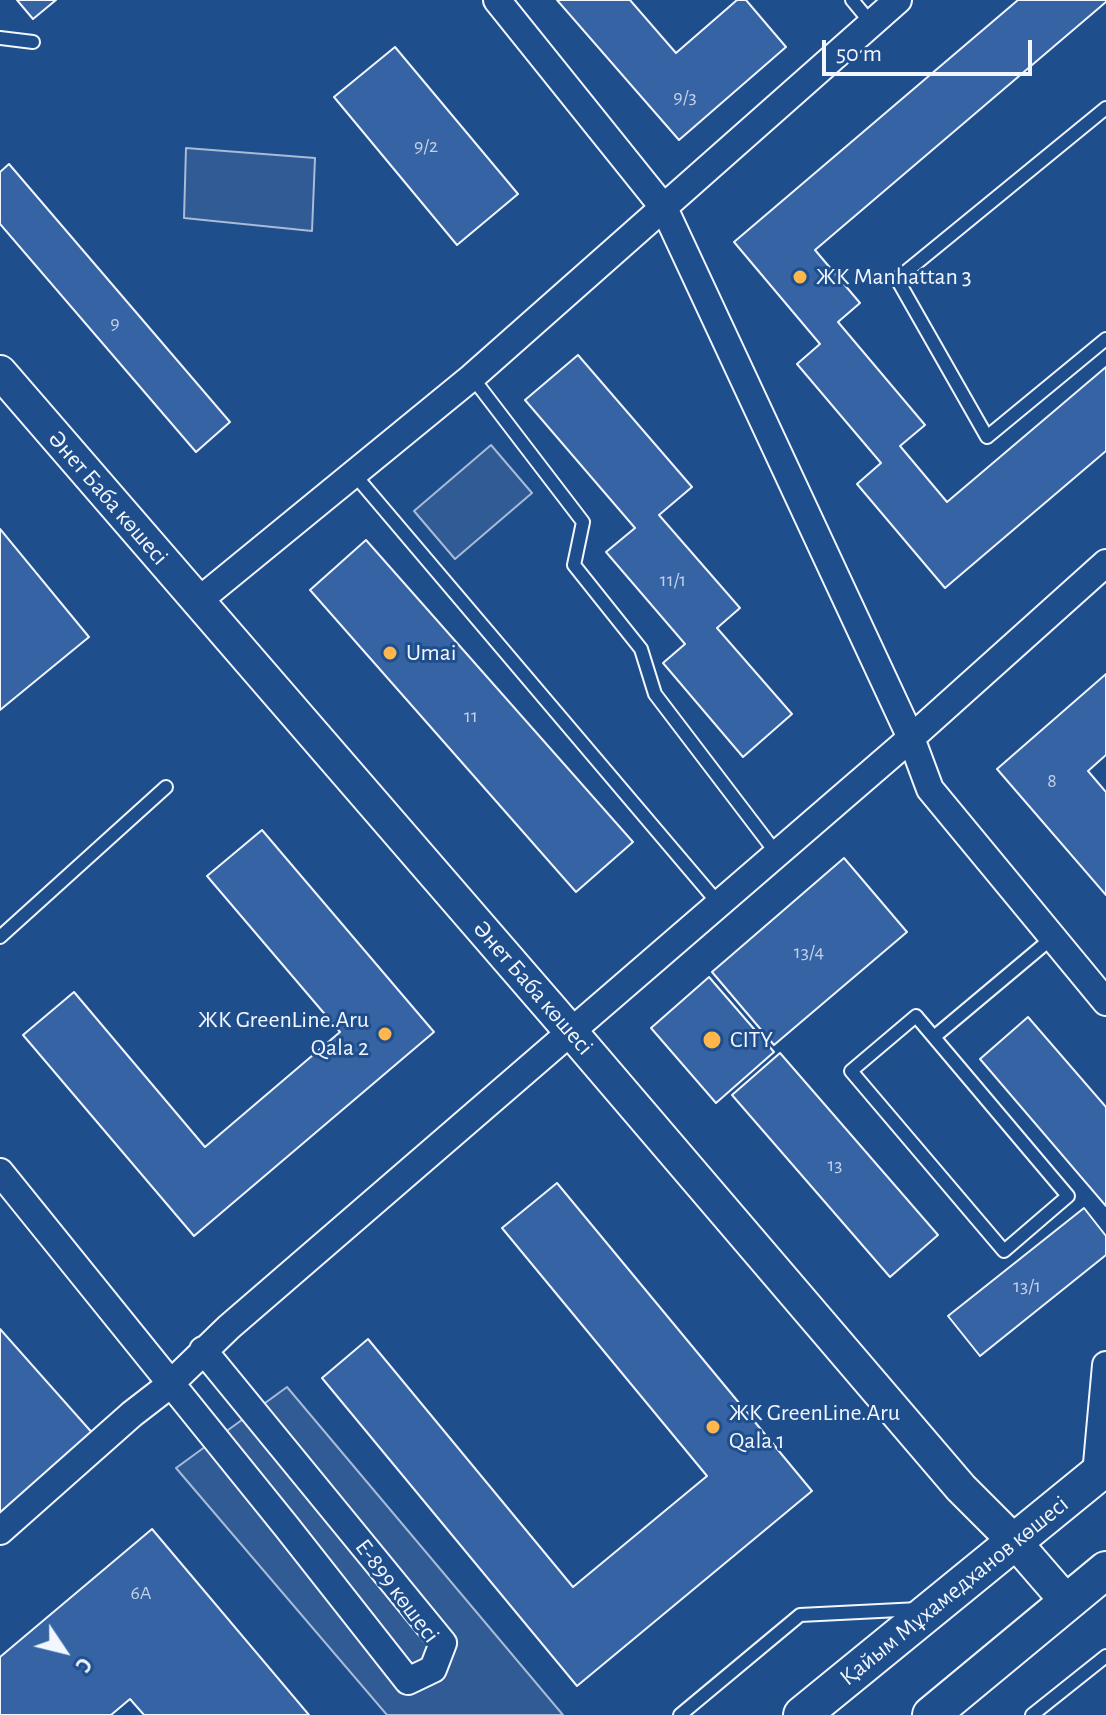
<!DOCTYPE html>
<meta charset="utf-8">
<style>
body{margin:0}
#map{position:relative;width:1106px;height:1715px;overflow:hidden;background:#1f4e8c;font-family:"Alegreya Sans",sans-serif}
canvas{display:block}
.north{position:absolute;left:24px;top:1611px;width:80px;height:80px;-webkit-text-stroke:6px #1f4e8c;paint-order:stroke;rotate:125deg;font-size:22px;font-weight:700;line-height:32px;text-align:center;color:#f2f6ff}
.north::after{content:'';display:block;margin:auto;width:28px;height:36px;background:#f2f6ff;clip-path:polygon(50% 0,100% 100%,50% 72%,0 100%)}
.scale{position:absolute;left:822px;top:40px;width:210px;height:36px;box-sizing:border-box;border:4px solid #f2f6ff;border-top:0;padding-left:10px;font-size:24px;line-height:28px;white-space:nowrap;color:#f2f6ff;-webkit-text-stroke:6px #1f4e8c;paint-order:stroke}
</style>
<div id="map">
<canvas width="1106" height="1715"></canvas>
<div class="north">С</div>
<div class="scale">50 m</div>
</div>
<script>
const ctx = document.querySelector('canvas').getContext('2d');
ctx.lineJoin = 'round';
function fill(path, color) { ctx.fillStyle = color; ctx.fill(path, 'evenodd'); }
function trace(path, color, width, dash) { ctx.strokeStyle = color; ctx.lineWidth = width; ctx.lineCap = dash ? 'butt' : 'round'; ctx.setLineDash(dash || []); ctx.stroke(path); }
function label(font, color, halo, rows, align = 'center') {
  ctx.font = font + ' "Alegreya Sans",sans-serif'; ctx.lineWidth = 6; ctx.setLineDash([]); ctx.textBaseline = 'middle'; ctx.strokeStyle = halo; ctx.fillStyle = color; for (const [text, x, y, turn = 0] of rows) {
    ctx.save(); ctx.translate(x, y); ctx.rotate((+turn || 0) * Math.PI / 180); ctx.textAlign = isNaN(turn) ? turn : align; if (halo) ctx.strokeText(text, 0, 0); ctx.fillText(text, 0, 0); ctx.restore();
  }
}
const built = new Path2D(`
 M 186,148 L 315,158 L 312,231 L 184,218 Z
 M 491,445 L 532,493 L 455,559 L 414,511 Z
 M 287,1387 L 563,1715 L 387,1715 L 176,1468 Z`);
const building = new Path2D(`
 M 17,0 L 56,0 L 33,19 Z
 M 557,0 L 630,0 L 676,53 L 737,0 L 746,0 L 786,47 L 679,140 Z
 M 1018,0 L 1106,0 L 1106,2 L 815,250 L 860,303 L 838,322 L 925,425 L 900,446 L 947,502 L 1106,367 L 1106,451 L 945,588 L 857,484 L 881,463 L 797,364 L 820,344 L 734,242 Z
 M 395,47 L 518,194 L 457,245 L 334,97 Z
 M 9,164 L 230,422 L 196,452 L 0,224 L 0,172 Z
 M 578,355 L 692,487 L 659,515 L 740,608 L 717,628 L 792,714 L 743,757 L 663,663 L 685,644 L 606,552 L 635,528 L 525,400 Z
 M 0,529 L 89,637 L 0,710 Z
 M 366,540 L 633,842 L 576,892 L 310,590 Z
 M 1106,674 L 1106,755 L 1088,771 L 1106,792 L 1106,895 L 997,769 Z
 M 262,830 L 434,1032 L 194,1236 L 23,1035 L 74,992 L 205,1147 L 340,1032 L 207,876 Z
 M 844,858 L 907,932 L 774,1045 L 712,972 Z
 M 709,977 L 774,1052 L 716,1103 L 651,1028 Z
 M 1028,1017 L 1106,1107 L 1106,1206 L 980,1059 Z
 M 780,1053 L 938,1235 L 890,1277 L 732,1095 Z
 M 557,1183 L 812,1491 L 577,1686 L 322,1378 L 368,1339 L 573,1587 L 707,1476 L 502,1228 Z
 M 1084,1208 L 1106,1236 L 1106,1255 L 980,1356 L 948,1316 Z
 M 0,1329 L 95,1436 L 0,1521 Z
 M 152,1529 L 309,1715 L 144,1715 L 130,1699 L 111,1715 L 0,1715 L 0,1657 Z`);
const service = new Path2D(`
 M 852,0 L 871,23
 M 0,38 L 33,42
 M 1106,108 L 897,279 L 987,437 L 1106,339
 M 472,377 L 583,522 L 574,565 L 641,649 L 655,694 L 777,854
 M 354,474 L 719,904
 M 0,937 L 166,787
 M 916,1016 L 1068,1196 L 1004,1251 L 851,1071 Z
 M 934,1037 L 1052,938
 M 680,1715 L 800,1615 L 919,1609
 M 1032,1715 L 1106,1656`);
const minor = new Path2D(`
 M 497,0 L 664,208 L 911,738 L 930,789 L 1106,1002
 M 197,602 L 472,377 L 898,0
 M 0,1172 L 286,1526 L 408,1681 L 433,1669 L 443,1643 L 203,1350
 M 1096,1475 L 1106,1365
 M 0,1531 L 132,1414 L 167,1387 L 229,1327 L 911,738 L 1106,563`);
const tertiary = new Path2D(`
 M 0,372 L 572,1033 L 961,1488 L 1015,1542 L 1067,1602`);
const secondary = new Path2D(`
 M 802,1715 L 1106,1467
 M 931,1715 L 1106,1570`);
const markers = [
 [800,277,8,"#ffb74d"],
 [390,653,8,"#ffb74d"],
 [385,1034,8,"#ffb74d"],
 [712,1040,10,"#ffb74d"],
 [713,1427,8,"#ffb74d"]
];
const numberNames = [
 ["9/3",685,97],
 ["9/2",426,146],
 ["9",115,323],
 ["11/1",673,580],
 ["11",471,716],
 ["8",1052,781],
 ["13/4",809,952],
 ["13",835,1165],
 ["13/1",1027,1286],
 ["6А",141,1593]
];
const poiNames = [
 ["ЖК Manhattan 3",816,277],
 ["Umai",406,653],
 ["ЖК GreenLine.Aru",369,1020,"right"],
 ["Qala 2",369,1048,"right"],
 ["CITY",730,1040],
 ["ЖК GreenLine.Aru",729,1413],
 ["Qala 1",729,1441]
];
const streetNames = [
 ["Әнет Баба көшесі",108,498,49],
 ["Әнет Баба көшесі",533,988,49],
 ["Е-899 көшесі",397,1591,53],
 ["Қайым Мұхамедханов көшесі",954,1591,-39]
];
fill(built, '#305b95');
trace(built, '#a8bbd7', 2);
fill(building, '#3563a3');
trace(building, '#f2f6ff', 2);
trace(service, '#f2f6ff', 16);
trace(minor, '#f2f6ff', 30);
trace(tertiary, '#f2f6ff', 36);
trace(secondary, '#f2f6ff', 40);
trace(service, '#1f4e8c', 12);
trace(minor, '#1f4e8c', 26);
trace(tertiary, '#1f4e8c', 32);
trace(secondary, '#1f4e8c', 36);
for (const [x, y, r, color] of markers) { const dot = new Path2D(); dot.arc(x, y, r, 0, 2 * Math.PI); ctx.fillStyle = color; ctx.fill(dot); trace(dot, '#1f4e8c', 3); }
label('20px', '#c3d1e8', null, numberNames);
label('24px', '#f2f6ff', '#1f4e8c', poiNames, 'left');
label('24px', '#f2f6ff', '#1f4e8c', streetNames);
</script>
